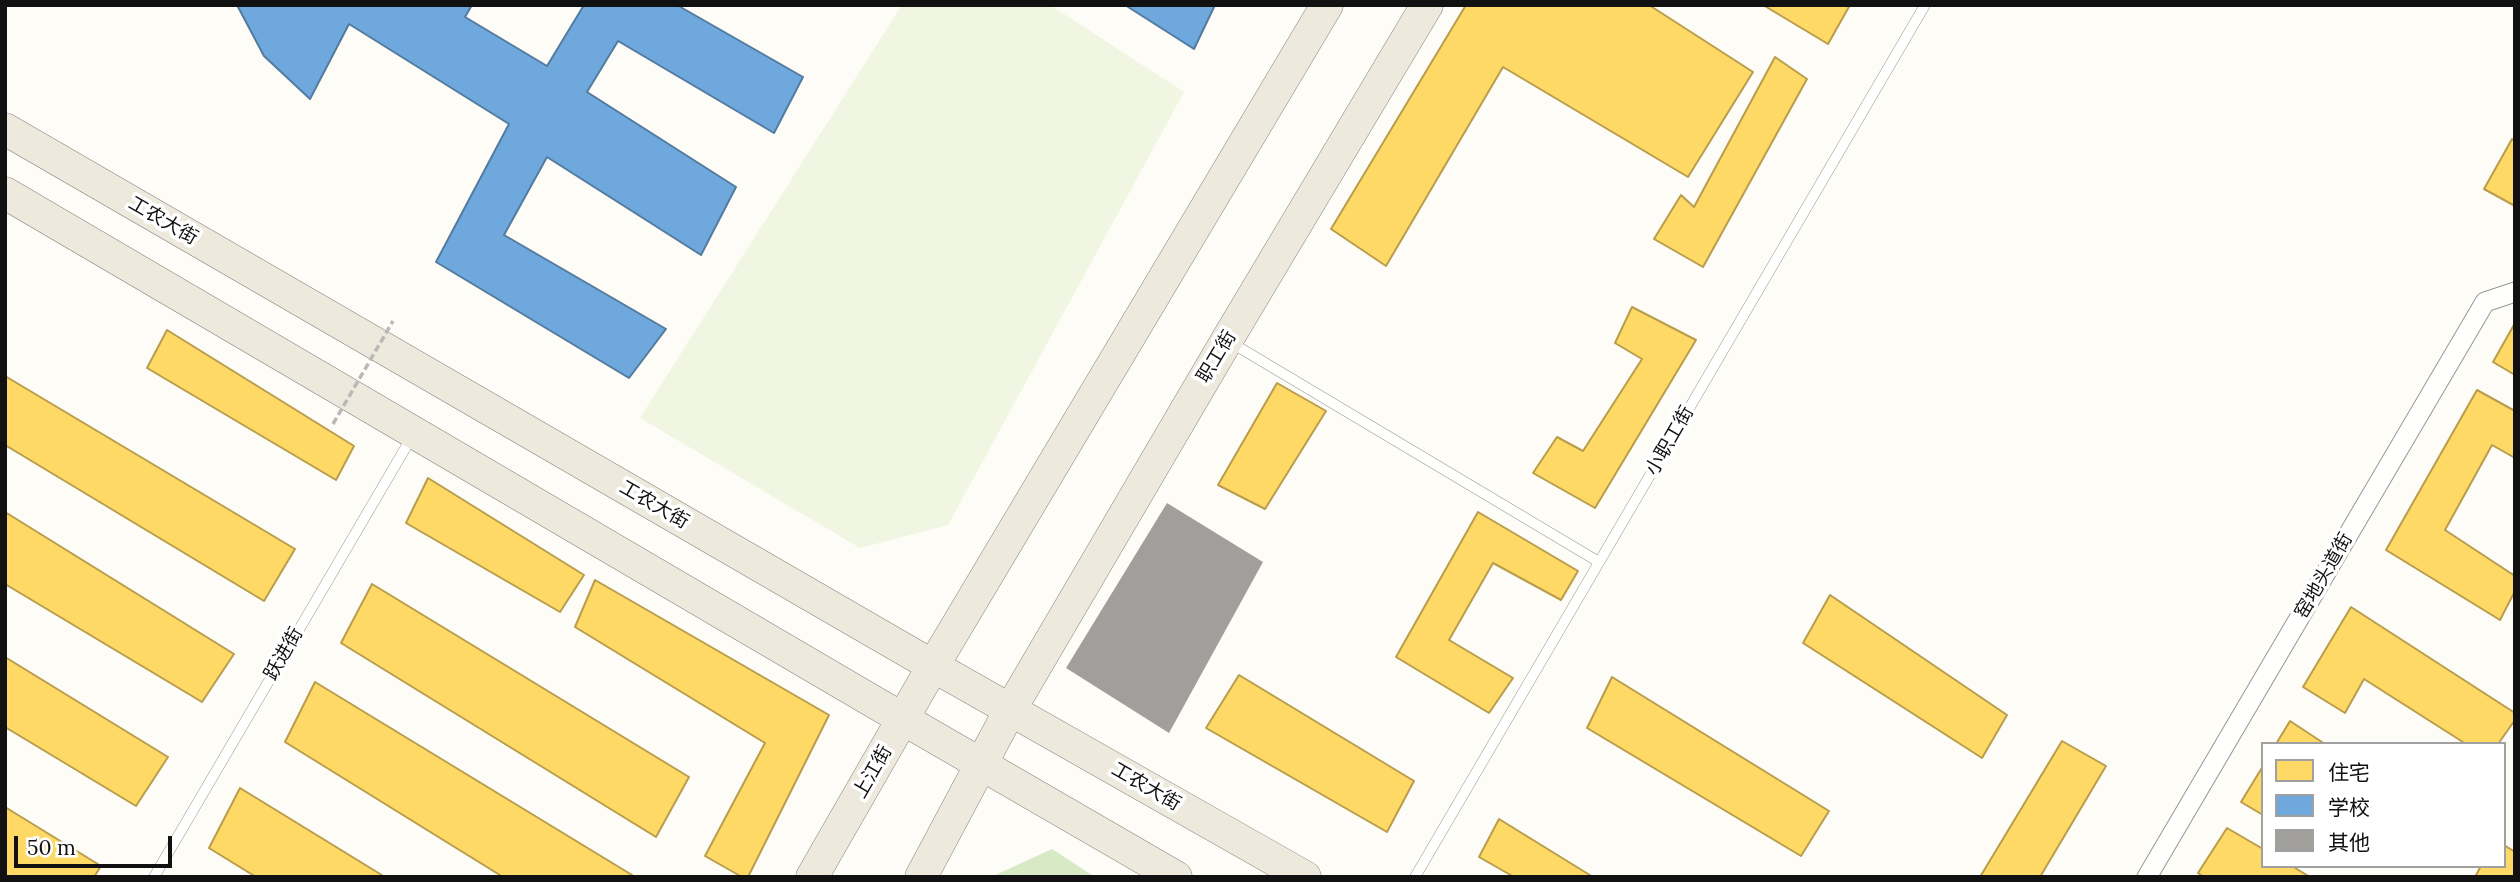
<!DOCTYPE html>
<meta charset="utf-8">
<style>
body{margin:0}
#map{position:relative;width:2520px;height:882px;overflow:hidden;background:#fdfcf7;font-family:Lora,"Noto Sans SC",serif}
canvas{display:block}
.frame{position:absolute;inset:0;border:7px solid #111;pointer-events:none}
.legend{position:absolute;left:2261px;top:742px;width:245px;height:126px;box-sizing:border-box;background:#fff;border:2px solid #a0a0a0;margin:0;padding:9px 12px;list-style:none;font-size:21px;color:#111}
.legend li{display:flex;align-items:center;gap:14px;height:35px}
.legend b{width:35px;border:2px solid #a0a0a0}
.scale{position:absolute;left:14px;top:836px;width:158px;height:32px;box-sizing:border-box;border:4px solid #111;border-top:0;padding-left:9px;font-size:21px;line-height:24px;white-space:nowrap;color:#111;-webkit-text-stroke:5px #fff;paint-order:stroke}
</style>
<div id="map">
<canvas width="2520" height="882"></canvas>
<div class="frame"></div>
<ul class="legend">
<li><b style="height:19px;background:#ffd966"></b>住宅</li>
<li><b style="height:19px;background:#6fa8dc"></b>学校</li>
<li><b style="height:19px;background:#a19f9c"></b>其他</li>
</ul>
<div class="scale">50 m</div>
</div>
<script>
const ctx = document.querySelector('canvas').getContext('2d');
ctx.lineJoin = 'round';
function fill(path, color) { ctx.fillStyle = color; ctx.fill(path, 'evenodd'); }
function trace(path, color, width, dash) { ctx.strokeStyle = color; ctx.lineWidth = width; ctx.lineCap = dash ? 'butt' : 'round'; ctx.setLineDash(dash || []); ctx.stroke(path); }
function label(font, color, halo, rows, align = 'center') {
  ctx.font = font + ' Lora,"Noto Sans SC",serif'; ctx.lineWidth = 7; ctx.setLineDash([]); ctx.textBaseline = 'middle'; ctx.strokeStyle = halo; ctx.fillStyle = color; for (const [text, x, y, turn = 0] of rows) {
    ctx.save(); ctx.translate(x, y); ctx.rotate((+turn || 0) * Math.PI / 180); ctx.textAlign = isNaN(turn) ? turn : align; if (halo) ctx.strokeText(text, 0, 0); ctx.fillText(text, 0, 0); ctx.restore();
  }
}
const forest = new Path2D(`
 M 1052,849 L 1095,877 L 991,877 Z`);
const pitch = new Path2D(`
 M 902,5 L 1050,5 L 1184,92 L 948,525 L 860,548 L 640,418 Z`);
const homes = new Path2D(`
 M 1466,5 L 1649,5 L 1753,72 L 1688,177 L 1503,67 L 1386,266 L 1331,229 Z
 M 1763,5 L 1850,5 L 1828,44 Z
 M 1775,57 L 1807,79 L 1703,267 L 1654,239 L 1681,195 L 1694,207 Z
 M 2512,139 L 2515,141 L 2515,206 L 2484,189 Z
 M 1632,307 L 1696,340 L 1595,508 L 1533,473 L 1557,437 L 1583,451 L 1642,359 L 1615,343 Z
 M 2515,323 L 2515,375 L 2493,362 Z
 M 167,330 L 354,446 L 336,480 L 147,368 Z
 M 5,376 L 295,549 L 264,601 L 5,445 Z
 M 1277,383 L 1326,411 L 1265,509 L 1218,485 Z
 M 2477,390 L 2515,411 L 2515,458 L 2492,445 L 2445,530 L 2515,576 L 2515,591 L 2500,620 L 2386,550 Z
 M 428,478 L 584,575 L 560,612 L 406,523 Z
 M 5,512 L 234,654 L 202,702 L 5,584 Z
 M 1478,512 L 1578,571 L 1561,600 L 1493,563 L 1449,640 L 1513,678 L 1489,713 L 1396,657 Z
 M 595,580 L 829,715 L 748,877 L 742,877 L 705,856 L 765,743 L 575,627 Z
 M 372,584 L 689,777 L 656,837 L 341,643 Z
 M 1830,595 L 2007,715 L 1982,758 L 1803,643 Z
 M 2351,607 L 2515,713 L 2515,720 L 2498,744 L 2466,744 L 2364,679 L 2345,713 L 2303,687 Z
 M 5,657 L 168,757 L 136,806 L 5,727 Z
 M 1239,675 L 1414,781 L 1387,832 L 1206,728 Z
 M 1612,677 L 1829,811 L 1801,856 L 1587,728 Z
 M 315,682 L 632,875 L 631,877 L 503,877 L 285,742 Z
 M 2290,721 L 2325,744 L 2276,744 Z
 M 2062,741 L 2106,766 L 2040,877 L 1980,877 Z
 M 2263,766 L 2263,815 L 2241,802 Z
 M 240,788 L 385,877 L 256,877 L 209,848 Z
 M 5,807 L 101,866 L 94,877 L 5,877 Z
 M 1499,819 L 1593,877 L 1514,877 L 1479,857 Z
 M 2227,828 L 2263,849 L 2263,866 L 2292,866 L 2310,877 L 2204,877 L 2198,873 Z
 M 2504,845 L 2515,852 L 2515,877 L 2475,877 L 2481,866 L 2504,866 Z`);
const schools = new Path2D(`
 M 237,5 L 472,5 L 465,17 L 547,66 L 584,5 L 677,5 L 803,77 L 774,133 L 618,41 L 587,92 L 736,187 L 701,255 L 547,157 L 504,235 L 666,329 L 629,378 L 436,262 L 509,124 L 349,24 L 310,99 L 264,56 Z
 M 1125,5 L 1215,5 L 1194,49 Z`);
const building = new Path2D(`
 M 1167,503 L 1263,562 L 1169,733 L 1066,668 Z`);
const service = new Path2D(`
 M 1230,342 L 1599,562
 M 154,877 L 413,435
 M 1415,877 L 1925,5`);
const minor = new Path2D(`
 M 2147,877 L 2485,302 L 2515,292`);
const primary = new Path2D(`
 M 5,129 L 933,666 L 1305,877
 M 5,193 L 903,719 L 1176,877
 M 812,877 L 933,666 L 1327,5
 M 921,877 L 1010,710 L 1227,340 L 1427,5`);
const pathBridge = new Path2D(`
 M 333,424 L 393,321`);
const streetNames = [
 ["工农大街",163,221,30],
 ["职工街",1217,357,-59],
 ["小职工街",1670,441,-60],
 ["工农大街",654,505,30],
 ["窑地头道街",2324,576,-60],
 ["跃进街",284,654,-60],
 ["上江街",873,772,-60],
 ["工农大街",1146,787,30]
];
fill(forest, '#d8eac5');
fill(pitch, '#f0f6e1');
fill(homes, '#ffd966');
trace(homes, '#b89d4c', 2);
fill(schools, '#6fa8dc');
trace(schools, '#537b9f', 2);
fill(building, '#a19f9c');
trace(service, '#979795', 11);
trace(minor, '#979795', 21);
trace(primary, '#858482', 33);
trace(service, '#fffffe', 10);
trace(minor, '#fffffe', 19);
trace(primary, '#ede9dc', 32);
trace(pathBridge, '#b9b9b8', 3.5, [7, 3.5]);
label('19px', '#111', '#fff', streetNames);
</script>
